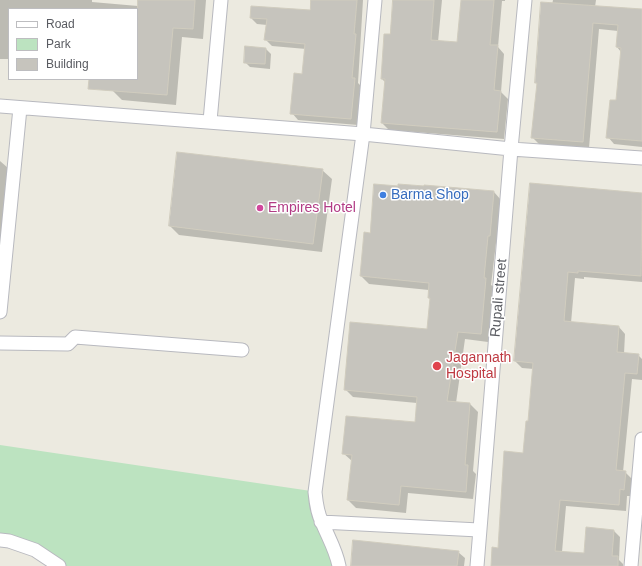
<!DOCTYPE html>
<style>
body{margin:0}
#map{position:relative;width:642px;height:566px;overflow:hidden;background:#eceae0;font-family:Arial,sans-serif}
canvas{display:block}
.legend{position:absolute;left:8px;top:8px;width:130px;height:72px;box-sizing:border-box;background:#fff;border:1px solid #bdbdc0;margin:0;padding:5px 7px;list-style:none;font-size:12px;color:#595b61}
.legend li{display:flex;align-items:center;gap:8px;height:20px}
.legend b{width:20px;border:1px solid #bdbdc0}
</style>
<div id="map">
<canvas width="642" height="566"></canvas>
<ul class="legend">
<li><b style="height:5px;background:#fff"></b>Road</li>
<li><b style="height:11px;background:#bce3c0"></b>Park</li>
<li><b style="height:11px;background:#c6c4bd"></b>Building</li>
</ul>
</div>
<script>
const ctx = document.querySelector('canvas').getContext('2d');
ctx.lineJoin = 'round';
function fill(path, color) { ctx.fillStyle = color; ctx.fill(path, 'evenodd'); }
function trace(path, color, width, dash) { ctx.strokeStyle = color; ctx.lineWidth = width; ctx.lineCap = dash ? 'butt' : 'round'; ctx.setLineDash(dash || []); ctx.stroke(path); }
function label(font, color, halo, rows, align = 'center') {
  ctx.font = font + ' Arial,sans-serif'; ctx.lineWidth = 3; ctx.setLineDash([]); ctx.textBaseline = 'middle'; ctx.strokeStyle = halo; ctx.fillStyle = color; for (const [text, x, y, turn = 0] of rows) {
    ctx.save(); ctx.translate(x, y); ctx.rotate((+turn || 0) * Math.PI / 180); ctx.textAlign = isNaN(turn) ? turn : align; if (halo) ctx.strokeText(text, 0, 0); ctx.fillText(text, 0, 0); ctx.restore();
  }
}
const green = new Path2D(`
 M 0,445 L 311,491 L 335,566 L 62,566 L 0,539 Z`);
const shadow = new Path2D(`
 M 0,0 L 92,0 L 92,2 L 138,6 L 139,0 L 206,0 L 203,39 L 182,37 L 176,105 L 122,100 L 112,90 L 113,79 L 137,79 L 137,9 L 9,9 L 9,59 L 0,59 Z
 M 312,0 L 363,0 L 358,83 L 361,86 L 358,125 L 298,120 L 292,113 L 303,75 L 306,49 L 272,46 L 266,40 L 267,25 L 257,24 L 251,18 L 311,11 Z
 M 394,0 L 442,0 L 438,42 L 458,43 L 462,0 L 505,0 L 505,1 L 502,1 L 498,47 L 504,54 L 501,92 L 508,99 L 504,139 L 389,130 L 382,123 L 385,82 L 382,79 L 391,35 Z
 M 553,0 L 596,0 L 595,7 L 642,10 L 642,147 L 614,144 L 608,137 L 617,101 L 621,52 L 617,47 L 618,31 L 599,29 L 589,148 L 539,144 L 532,137 L 538,84 L 536,83 Z
 M 246,47 L 266,49 L 271,54 L 270,69 L 250,67 L 245,62 Z
 M 0,161 L 8,168 L 0,252 Z
 M 322,170 L 332,179 L 322,252 L 179,235 L 170,226 Z
 M 531,184 L 642,194 L 642,282 L 584,277 L 584,279 L 575,278 L 571,323 L 619,327 L 625,334 L 624,354 L 638,355 L 642,359 L 642,380 L 632,379 L 623,472 L 625,472 L 632,479 L 631,496 L 627,496 L 626,511 L 566,506 L 562,552 L 585,554 L 614,531 L 620,537 L 619,560 L 623,564 L 623,566 L 492,566 L 499,549 L 524,454 L 529,422 L 534,369 L 522,368 L 515,361 Z
 M 494,192 L 501,200 L 498,243 L 496,243 L 491,285 L 494,287 L 488,342 L 465,339 L 456,403 L 470,404 L 478,412 L 473,471 L 476,474 L 473,499 L 408,493 L 406,513 L 356,508 L 348,500 L 352,461 L 343,453 L 415,424 L 417,403 L 353,397 L 345,389 L 428,330 L 431,300 L 429,298 L 429,290 L 369,284 L 361,276 L 371,234 Z
 M 458,552 L 465,558 L 464,566 L 352,566 Z`);
const building = new Path2D(`
 M 138,0 L 195,0 L 193,29 L 173,28 L 167,95 L 88,89 L 89,79 L 137,79 Z
 M 311,0 L 357,0 L 354,34 L 356,34 L 352,78 L 355,78 L 351,119 L 290,114 L 294,73 L 302,74 L 305,44 L 264,40 L 267,19 L 250,18 L 251,6 L 310,10 Z
 M 393,0 L 434,0 L 431,40 L 457,42 L 461,0 L 494,0 L 490,45 L 498,45 L 494,90 L 501,91 L 497,132 L 381,123 L 385,79 L 381,79 L 384,34 L 390,34 Z
 M 541,2 L 642,9 L 642,141 L 606,138 L 610,100 L 616,100 L 621,48 L 616,47 L 618,25 L 593,23 L 583,142 L 531,138 L 537,83 L 535,83 Z
 M 245,46 L 266,48 L 265,64 L 244,63 Z
 M 177,152 L 323,169 L 313,244 L 169,226 Z
 M 530,183 L 642,193 L 641,276 L 578,271 L 578,273 L 568,272 L 564,321 L 619,326 L 617,352 L 639,354 L 637,374 L 625,373 L 616,470 L 626,471 L 624,490 L 620,489 L 619,505 L 560,500 L 555,551 L 584,553 L 586,527 L 614,530 L 612,556 L 618,556 L 618,566 L 491,566 L 492,547 L 498,548 L 504,451 L 523,453 L 526,421 L 528,421 L 533,363 L 514,361 Z
 M 374,184 L 398,186 L 398,184 L 424,186 L 424,185 L 494,191 L 490,236 L 488,236 L 484,278 L 486,278 L 481,334 L 458,332 L 447,401 L 470,403 L 465,465 L 468,465 L 466,492 L 401,486 L 399,505 L 347,500 L 352,455 L 342,454 L 346,416 L 415,422 L 417,397 L 344,390 L 350,322 L 427,329 L 430,298 L 428,298 L 429,283 L 360,276 L 364,232 L 370,233 Z
 M 353,540 L 459,551 L 457,566 L 351,566 Z`);
const street = new Path2D(`
 M 0,106 L 363,134 L 511,149 L 642,158
 M 210,121 L 221,0
 M 0,312 L 20,108
 M 0,343 L 68,344 L 75,337 L 242,350
 M 321,522 L 479,530
 M 0,540 L 9,541 L 35,550 L 59,566
 M 339,566 C 336,550 328,537 322,522 C 317,513 316,502 315,492 L 363,134 L 375,0
 M 477,566 L 511,149 L 525,0
 M 631,566 L 642,439`);
const markers = [
 [383,195,4,"#3f7fe0"],
 [260,208,4,"#d1479c"],
 [437,366,5,"#e0444e"]
];
const shopNames = [
 ["Barma Shop",391,195]
];
const hotelNames = [
 ["Empires Hotel",268,208]
];
const streetNames = [
 ["Rupali street",499,298,-85]
];
const healthNames = [
 ["Jagannath",446,358],
 ["Hospital",446,374]
];
fill(green, '#bce3c0');
fill(shadow, '#0003');
fill(building, '#c6c4bd');
trace(building, '#d0ccbe', 1);
trace(street, '#b8b9bf', 15);
trace(street, '#fff', 13);
for (const [x, y, r, color] of markers) { const dot = new Path2D(); dot.arc(x, y, r, 0, 2 * Math.PI); ctx.fillStyle = color; ctx.fill(dot); trace(dot, '#fff', 1.5); }
label('14px', '#366cbe', '#fff', shopNames, 'left');
label('14px', '#b23c85', '#fff', hotelNames, 'left');
label('14px', '#595b61', '#fff', streetNames);
label('14px', '#be3a42', '#fff', healthNames, 'left');
</script>
